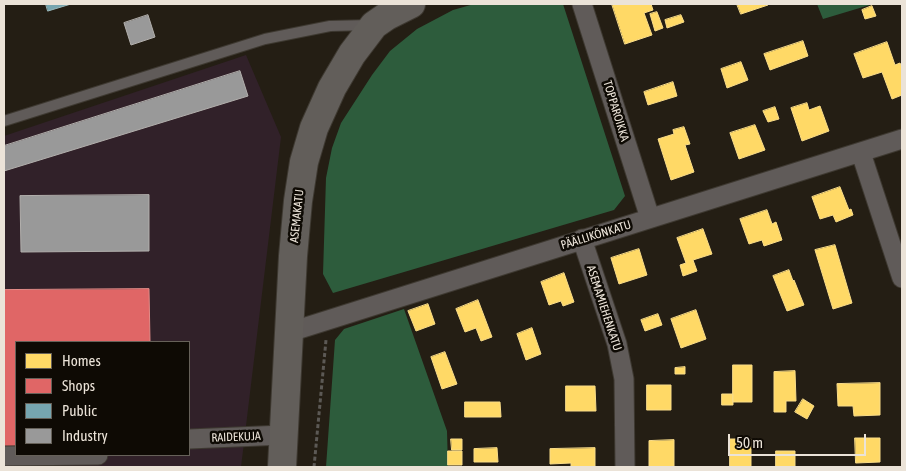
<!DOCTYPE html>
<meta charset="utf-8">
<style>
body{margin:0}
#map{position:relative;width:906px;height:471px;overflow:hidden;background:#241e14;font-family:"Asap Condensed",sans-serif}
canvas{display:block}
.frame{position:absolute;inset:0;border:5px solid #ebe3d8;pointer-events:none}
.legend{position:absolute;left:15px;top:341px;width:175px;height:115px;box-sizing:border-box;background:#0e0a04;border:1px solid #666159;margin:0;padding:6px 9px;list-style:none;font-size:15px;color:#ebe3d8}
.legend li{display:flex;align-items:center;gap:10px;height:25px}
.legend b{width:25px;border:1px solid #666159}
.scale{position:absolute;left:728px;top:434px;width:138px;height:22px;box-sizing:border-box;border:2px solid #ebe3d8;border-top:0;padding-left:6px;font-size:15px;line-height:18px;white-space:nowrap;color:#ebe3d8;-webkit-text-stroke:4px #0e0a04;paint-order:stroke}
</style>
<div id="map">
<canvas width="906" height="471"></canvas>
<div class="frame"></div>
<ul class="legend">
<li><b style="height:14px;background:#ffd966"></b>Homes</li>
<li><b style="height:14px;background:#e06666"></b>Shops</li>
<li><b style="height:14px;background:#76a5af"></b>Public</li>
<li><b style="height:14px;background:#999"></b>Industry</li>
</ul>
<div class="scale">50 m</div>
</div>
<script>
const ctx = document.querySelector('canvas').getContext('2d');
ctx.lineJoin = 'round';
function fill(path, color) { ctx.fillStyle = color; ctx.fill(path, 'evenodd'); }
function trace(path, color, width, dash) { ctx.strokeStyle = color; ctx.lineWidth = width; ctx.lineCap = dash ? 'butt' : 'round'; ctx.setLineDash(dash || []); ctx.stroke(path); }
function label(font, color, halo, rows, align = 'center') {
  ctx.font = font + ' "Asap Condensed",sans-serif'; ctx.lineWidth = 5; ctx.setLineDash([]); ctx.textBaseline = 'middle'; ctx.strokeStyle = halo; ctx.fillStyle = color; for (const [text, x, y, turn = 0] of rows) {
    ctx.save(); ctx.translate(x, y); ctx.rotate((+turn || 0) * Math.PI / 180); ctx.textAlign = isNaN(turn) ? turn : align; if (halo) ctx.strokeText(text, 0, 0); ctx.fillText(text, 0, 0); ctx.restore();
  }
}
const commercial = new Path2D(`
 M 246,55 L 281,137 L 241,467 L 4,467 L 4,136 ZM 16,342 L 189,342 L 189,455 L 16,455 Z`);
const forest = new Path2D(`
 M 474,4 L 563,4 L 625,196 L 614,210 L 333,293 L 323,274 L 326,178 L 332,148 L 341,123 L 372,75 L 390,51 L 417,29 L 453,10 Z
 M 817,4 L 873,4 L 823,19 Z
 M 404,309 L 447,431 L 448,467 L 326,467 L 335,340 L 344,329 Z`);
const homes = new Path2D(`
 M 612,4 L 651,4 L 653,10 L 644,13 L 652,35 L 625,44 Z
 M 737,4 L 768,4 L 768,5 L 741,14 Z
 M 872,6 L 876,16 L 865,19 L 862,10 Z
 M 657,12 L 663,28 L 655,31 L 650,14 Z
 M 681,15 L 684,22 L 667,28 L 665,20 Z
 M 803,41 L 808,56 L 770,70 L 764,54 Z
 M 887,42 L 895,65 L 900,63 L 902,68 L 902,95 L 892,99 L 882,72 L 863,78 L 854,54 Z
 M 741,62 L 748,80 L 727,88 L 721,69 Z
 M 673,82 L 677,96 L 648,105 L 644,92 Z
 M 807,103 L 809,110 L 820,106 L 829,131 L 802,141 L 791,108 Z
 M 775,107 L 779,119 L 768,122 L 763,111 Z
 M 755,125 L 765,150 L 739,159 L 730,133 Z
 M 684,127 L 690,144 L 685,145 L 694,172 L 671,180 L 658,139 L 674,134 L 673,130 Z
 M 840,187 L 849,210 L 851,209 L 853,215 L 836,222 L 833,215 L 820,219 L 812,197 Z
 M 767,210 L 772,224 L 776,222 L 782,240 L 764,246 L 762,240 L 749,244 L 740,219 Z
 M 703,229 L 712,254 L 693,260 L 697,271 L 683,276 L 680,265 L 686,263 L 677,238 Z
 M 835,245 L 852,303 L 833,309 L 815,250 Z
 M 639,249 L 647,275 L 619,284 L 611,258 Z
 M 789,270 L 793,281 L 794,280 L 804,305 L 787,311 L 773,276 Z
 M 564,273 L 574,302 L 563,306 L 561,301 L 549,305 L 541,282 Z
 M 478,300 L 492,337 L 481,341 L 476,328 L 465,332 L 456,309 Z
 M 428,304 L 435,324 L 416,331 L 408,311 Z
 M 696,310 L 706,339 L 681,348 L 671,319 Z
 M 658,314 L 662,325 L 645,331 L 641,320 Z
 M 532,328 L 541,354 L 526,360 L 517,334 Z
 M 445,352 L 457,384 L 442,389 L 431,357 Z
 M 733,365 L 752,365 L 752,402 L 733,402 Z
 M 685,367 L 685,374 L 675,374 L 675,368 Z
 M 795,371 L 796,401 L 786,401 L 786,412 L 774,412 L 774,372 Z
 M 880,383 L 880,415 L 854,416 L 853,406 L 838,406 L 837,384 Z
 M 647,385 L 671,385 L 671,410 L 647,410 Z
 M 566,386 L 595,386 L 596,411 L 566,411 Z
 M 722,394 L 733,394 L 733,405 L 722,405 Z
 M 803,399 L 814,406 L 807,419 L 795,412 Z
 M 465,402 L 500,402 L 501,417 L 465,417 Z
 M 855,438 L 880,438 L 880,462 L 856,463 Z
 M 451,439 L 462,439 L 462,450 L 452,450 Z
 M 730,439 L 751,439 L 751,467 L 730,467 Z
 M 674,440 L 674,467 L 649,467 L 649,441 Z
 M 497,448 L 498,462 L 474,462 L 474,449 Z
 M 595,448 L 595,467 L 571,467 L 571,463 L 550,464 L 550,449 Z
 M 448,451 L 462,451 L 462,465 L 448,465 Z
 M 776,451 L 795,451 L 795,467 L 776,467 Z`);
const shops = new Path2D(`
 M 149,289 L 150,342 L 16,342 L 16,449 L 4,449 L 4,290 Z`);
const public = new Path2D(`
 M 46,4 L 71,4 L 48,11 Z`);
const industry = new Path2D(`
 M 148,15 L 155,37 L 131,45 L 124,23 Z
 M 240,71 L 248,96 L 4,171 L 4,146 Z
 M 149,195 L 149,251 L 21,252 L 20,196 Z`);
const path = new Path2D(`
 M 314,467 L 326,340`);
const lane = new Path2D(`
 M 4,121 L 265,39 L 330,26 L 370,25`);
const street = new Path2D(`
 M 582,4 L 650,218
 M 861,153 L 902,278
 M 582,239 L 617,344 L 624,379 L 625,467
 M 290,332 L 902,139
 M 189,439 L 283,435
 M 4,456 L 98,455`);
const secondary = new Path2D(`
 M 282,467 L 293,256 L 298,201 L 304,162 L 314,128 L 332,88 L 352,54 L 374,25 L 387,16 L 411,4`);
const streetNames = [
 ["TOPPAROIKKA",616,111,73],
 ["ASEMAKATU",297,216,-84],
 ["PÄÄLLIKÖNKATU",596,235,-17],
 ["ASEMAMIEHENKATU",604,308,72],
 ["RAIDEKUJA",236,437,-2]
];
fill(commercial, '#312129');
fill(forest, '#2d5c3c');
fill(homes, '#ffd966');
trace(homes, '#f9dc88', 1);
fill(shops, '#e06666');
trace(shops, '#e38c88', 1);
fill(public, '#76a5af');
trace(public, '#99b8bb', 1);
fill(industry, '#999');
trace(industry, '#b2afac', 1);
trace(lane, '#3e3931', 12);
trace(street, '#3e3931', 21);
trace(secondary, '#3e3931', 30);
trace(path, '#5c5955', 3, [4, 2.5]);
trace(lane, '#605b59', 10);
trace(street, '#605b59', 19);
trace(secondary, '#625e5a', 28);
label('12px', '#ebe3d8', '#0e0a04', streetNames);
</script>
